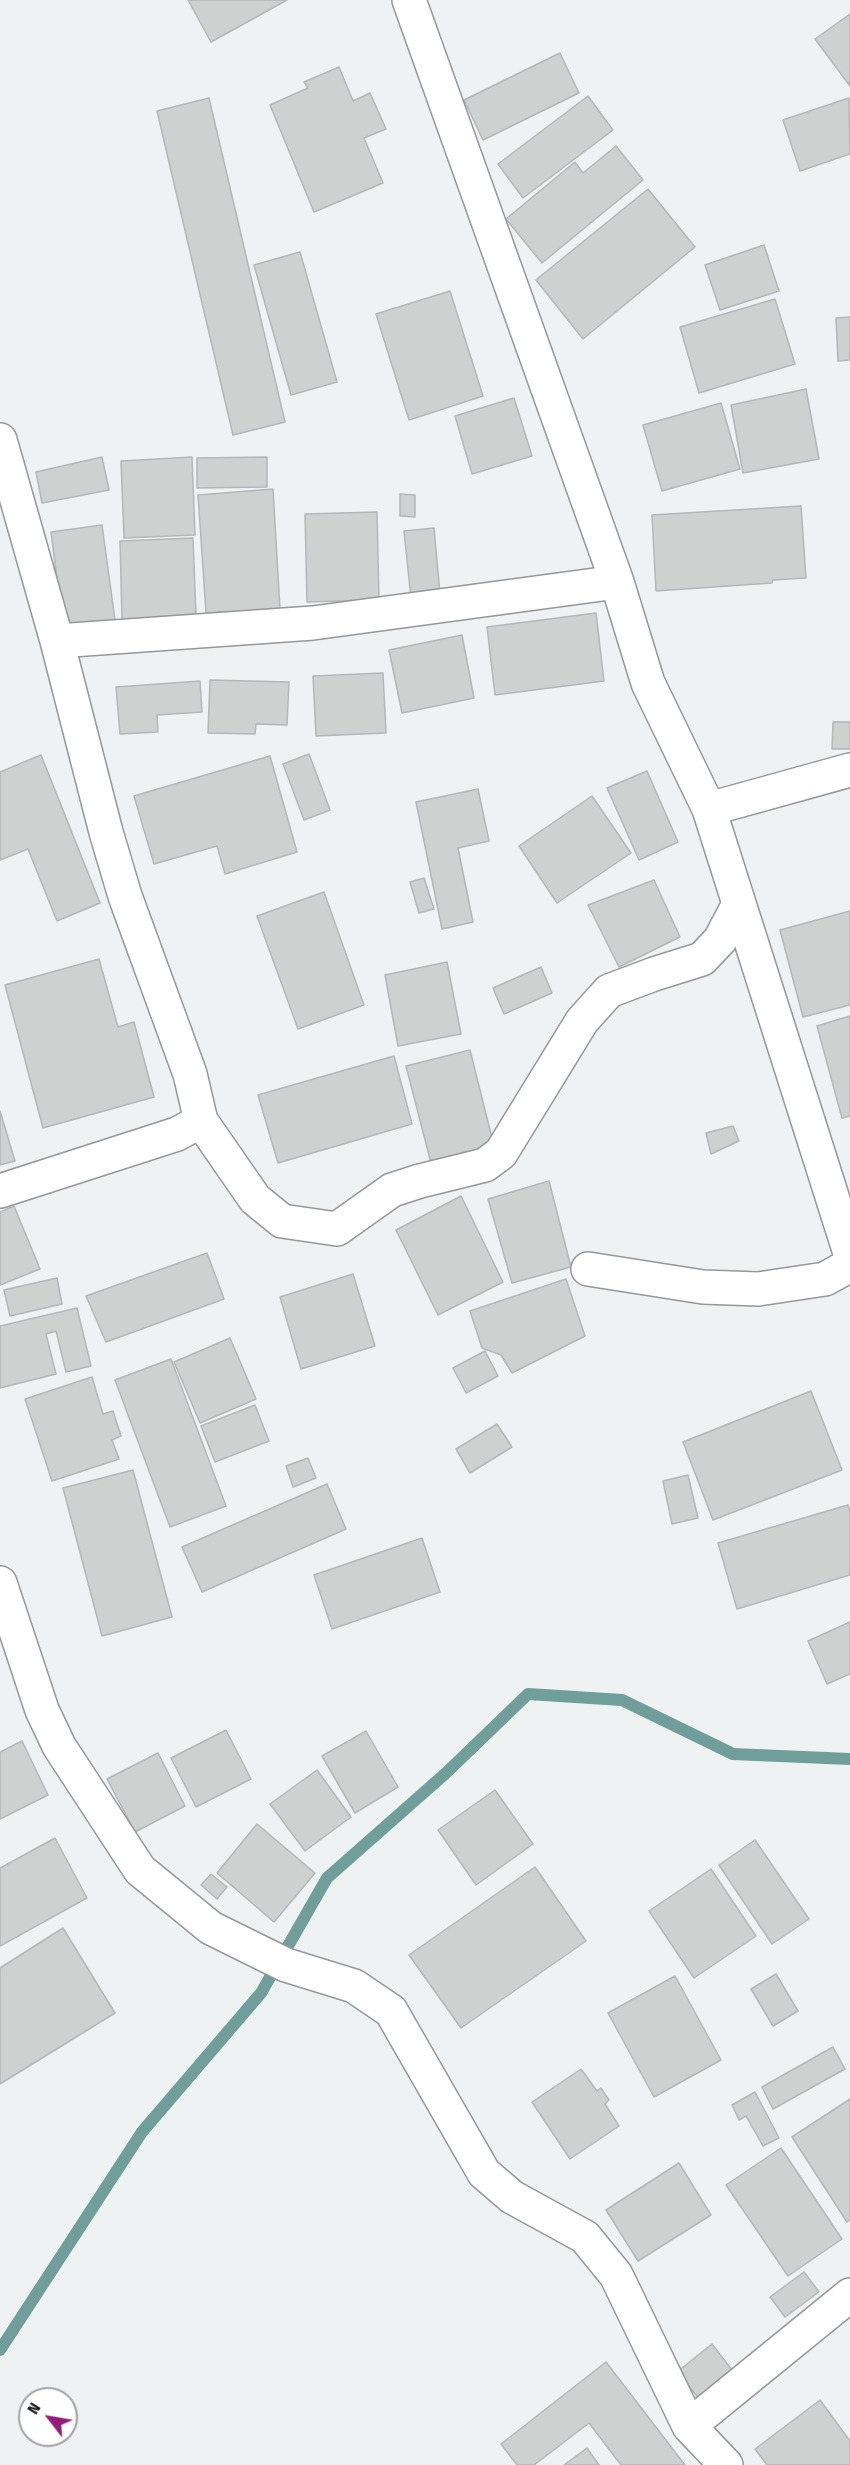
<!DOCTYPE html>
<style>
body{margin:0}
#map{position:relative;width:850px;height:2465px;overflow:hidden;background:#eef2f2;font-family:"Fira Sans Condensed",sans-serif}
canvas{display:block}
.north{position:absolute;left:18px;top:2387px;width:60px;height:60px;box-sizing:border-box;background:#fff;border:2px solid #a3a3a3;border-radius:50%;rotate:301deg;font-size:16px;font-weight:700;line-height:24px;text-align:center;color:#181919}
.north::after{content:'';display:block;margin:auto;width:21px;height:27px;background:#951d79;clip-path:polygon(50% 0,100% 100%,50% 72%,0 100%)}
</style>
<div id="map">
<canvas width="850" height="2465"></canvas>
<div class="north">N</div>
</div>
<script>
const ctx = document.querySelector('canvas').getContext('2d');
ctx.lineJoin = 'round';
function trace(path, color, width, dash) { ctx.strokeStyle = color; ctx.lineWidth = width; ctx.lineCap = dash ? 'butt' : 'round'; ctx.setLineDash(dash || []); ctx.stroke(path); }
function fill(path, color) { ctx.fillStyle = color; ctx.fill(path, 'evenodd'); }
const stream = new Path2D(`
 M 0,2350 L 142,2132 L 261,1993 L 327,1878 L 446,1773 L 528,1694 L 622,1700 L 733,1754 L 850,1759`);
const building = new Path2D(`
 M 188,0 L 287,0 L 211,42 Z
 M 850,14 L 850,86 L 815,39 Z
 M 560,53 L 579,93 L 483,140 L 464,100 Z
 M 339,67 L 353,101 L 370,93 L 386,129 L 364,138 L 383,183 L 314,212 L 270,105 L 308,88 L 304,82 Z
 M 588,96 L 613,130 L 523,198 L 498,164 Z
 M 209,98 L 285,422 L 233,435 L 157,111 Z
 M 849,98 L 850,154 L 800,171 L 783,120 Z
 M 616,146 L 643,180 L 542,263 L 506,219 L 575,162 L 583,173 Z
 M 648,189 L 695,247 L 583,339 L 536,280 Z
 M 764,245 L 779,291 L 720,310 L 705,265 Z
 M 300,252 L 337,382 L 291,395 L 254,265 Z
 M 450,291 L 483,396 L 409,420 L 376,314 Z
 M 775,299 L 795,364 L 699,393 L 680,327 Z
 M 850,317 L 850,360 L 838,361 L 836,318 Z
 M 806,389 L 819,459 L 743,473 L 731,405 Z
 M 514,398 L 532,456 L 472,474 L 455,416 Z
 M 721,403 L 740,469 L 662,491 L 643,425 Z
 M 102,457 L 109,490 L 42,503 L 36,472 Z
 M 192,457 L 195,535 L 124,538 L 121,461 Z
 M 267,457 L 267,487 L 197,488 L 197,458 Z
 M 273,489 L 280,609 L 206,613 L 198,495 Z
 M 400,494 L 415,495 L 415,517 L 400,516 Z
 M 801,506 L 806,578 L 773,580 L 772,583 L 656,591 L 652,515 Z
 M 377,512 L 379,600 L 307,602 L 305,514 Z
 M 102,525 L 115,620 L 63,626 L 51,532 Z
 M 434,528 L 441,605 L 412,608 L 404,531 Z
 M 193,538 L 196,616 L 122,620 L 120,541 Z
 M 596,613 L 604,681 L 495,695 L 487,627 Z
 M 462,635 L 474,698 L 402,713 L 389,650 Z
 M 383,673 L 386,733 L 316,736 L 313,676 Z
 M 210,680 L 289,682 L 287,725 L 256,724 L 255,734 L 208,733 Z
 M 200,681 L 202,712 L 157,715 L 158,732 L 120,734 L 116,687 Z
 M 833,722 L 850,722 L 850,749 L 832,749 Z
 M 309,754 L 330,810 L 304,820 L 283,764 Z
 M 41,755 L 100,903 L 57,921 L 28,849 L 0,860 L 0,772 Z
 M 270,756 L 297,852 L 225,874 L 217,846 L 154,864 L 134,796 Z
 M 647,771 L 678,842 L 639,860 L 607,788 Z
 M 478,789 L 489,841 L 458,848 L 473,922 L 442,929 L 416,802 Z
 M 592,796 L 631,853 L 557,903 L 519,846 Z
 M 424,878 L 434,909 L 419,913 L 410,882 Z
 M 654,880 L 680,937 L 619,967 L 588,905 Z
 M 324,892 L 364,1005 L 298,1029 L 257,916 Z
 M 850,911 L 850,1005 L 803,1017 L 780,930 Z
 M 99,959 L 118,1027 L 134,1022 L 154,1097 L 43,1128 L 5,985 Z
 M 447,962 L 461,1034 L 398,1046 L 385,975 Z
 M 541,967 L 552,993 L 504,1014 L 493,988 Z
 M 850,1016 L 850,1116 L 842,1118 L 817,1026 Z
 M 470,1050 L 494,1146 L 431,1163 L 406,1066 Z
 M 394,1056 L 412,1124 L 278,1163 L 258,1095 Z
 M 0,1111 L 15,1161 L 0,1165 Z
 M 733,1126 L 739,1141 L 711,1154 L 706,1133 Z
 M 549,1181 L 571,1267 L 512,1283 L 488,1199 Z
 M 461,1196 L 503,1282 L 438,1315 L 396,1230 Z
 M 14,1206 L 40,1269 L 0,1285 L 0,1212 Z
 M 207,1253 L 224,1299 L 106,1342 L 86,1296 Z
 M 353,1274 L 375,1346 L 301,1369 L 280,1297 Z
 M 57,1278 L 62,1304 L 10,1316 L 4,1290 Z
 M 566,1279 L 585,1336 L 512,1373 L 501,1355 L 482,1348 L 470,1311 Z
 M 77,1308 L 91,1366 L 66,1372 L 56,1331 L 46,1334 L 56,1374 L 0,1388 L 0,1326 Z
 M 230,1338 L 256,1399 L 200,1423 L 174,1362 Z
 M 485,1351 L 498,1376 L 466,1393 L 453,1368 Z
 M 171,1359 L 226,1506 L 170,1527 L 115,1380 Z
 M 92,1377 L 103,1414 L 113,1411 L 121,1436 L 112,1440 L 119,1459 L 52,1481 L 25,1399 Z
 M 811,1391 L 842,1470 L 713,1520 L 683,1442 Z
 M 255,1405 L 269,1441 L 215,1462 L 201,1426 Z
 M 497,1424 L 512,1447 L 470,1473 L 456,1449 Z
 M 308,1458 L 316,1478 L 293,1487 L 286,1466 Z
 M 133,1470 L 172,1617 L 102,1636 L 63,1488 Z
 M 688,1475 L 698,1518 L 672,1524 L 663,1481 Z
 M 327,1484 L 346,1529 L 202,1592 L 182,1547 Z
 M 848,1505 L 850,1512 L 850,1575 L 737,1609 L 718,1543 Z
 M 422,1538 L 440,1592 L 332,1629 L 314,1575 Z
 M 850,1622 L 850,1674 L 827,1684 L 808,1641 Z
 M 226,1730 L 251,1779 L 196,1807 L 171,1758 Z
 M 366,1731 L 398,1787 L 355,1813 L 322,1756 Z
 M 22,1741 L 48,1795 L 0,1819 L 0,1752 Z
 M 158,1753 L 185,1806 L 135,1832 L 107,1779 Z
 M 317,1770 L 351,1817 L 305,1851 L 270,1804 Z
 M 495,1790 L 533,1844 L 476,1885 L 438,1830 Z
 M 257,1824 L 315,1873 L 274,1922 L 217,1873 Z
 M 55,1838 L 87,1898 L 0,1946 L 0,1868 Z
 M 755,1840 L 809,1919 L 772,1944 L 719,1865 Z
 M 535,1867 L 586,1941 L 461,2028 L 409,1955 Z
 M 711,1869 L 756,1936 L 694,1978 L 649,1911 Z
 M 211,1874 L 227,1887 L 217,1899 L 201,1885 Z
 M 63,1928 L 115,2013 L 0,2084 L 0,1968 Z
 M 776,1974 L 798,2011 L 773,2026 L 751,1989 Z
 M 675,1976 L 721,2060 L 654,2097 L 608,2013 Z
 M 833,2047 L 845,2069 L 773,2109 L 762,2087 Z
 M 581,2069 L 597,2091 L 601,2088 L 609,2100 L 605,2104 L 619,2126 L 570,2159 L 532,2102 Z
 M 755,2092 L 779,2138 L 763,2146 L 746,2116 L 739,2120 L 732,2105 Z
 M 850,2099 L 850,2220 L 847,2222 L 792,2137 Z
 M 781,2148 L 842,2239 L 788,2276 L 726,2185 Z
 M 679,2163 L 711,2215 L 638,2261 L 606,2210 Z
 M 804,2272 L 819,2292 L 785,2317 L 770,2297 Z
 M 712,2344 L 735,2374 L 701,2401 L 677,2372 Z
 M 606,2362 L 685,2465 L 621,2465 L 589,2423 L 534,2465 L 517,2465 L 501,2444 Z
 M 820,2400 L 850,2441 L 850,2465 L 767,2465 L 755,2449 Z
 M 587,2448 L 599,2465 L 564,2465 Z`);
const minor = new Path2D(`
 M 409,0 L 617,582 L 648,683 L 709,809 L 850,1253
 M 0,440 L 57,641 L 106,832 L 125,896 L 190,1074 L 201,1121 L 177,1134 L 0,1191
 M 57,641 L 313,623 L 617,582
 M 709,809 L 850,770
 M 201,1121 L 255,1199 L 282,1221 L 337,1229 L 392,1190 L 420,1181 L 485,1165 L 501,1153 L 582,1021 L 609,991 L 654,974 L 702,959 L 720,940 L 739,904
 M 588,1269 L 703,1287 L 758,1289 L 825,1279 L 850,1265
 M 0,1583 L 42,1710 L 59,1746 L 140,1870 L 211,1928 L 286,1965 L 354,1986 L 391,2011 L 484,2173 L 512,2197 L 585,2237 L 616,2275 L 689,2426 L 726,2465
 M 689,2426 L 850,2295`);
trace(stream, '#709e9a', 12);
fill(building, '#cdd1d0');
trace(building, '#b3b7b7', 1.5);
trace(minor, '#949898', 36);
trace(minor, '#fff', 33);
</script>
